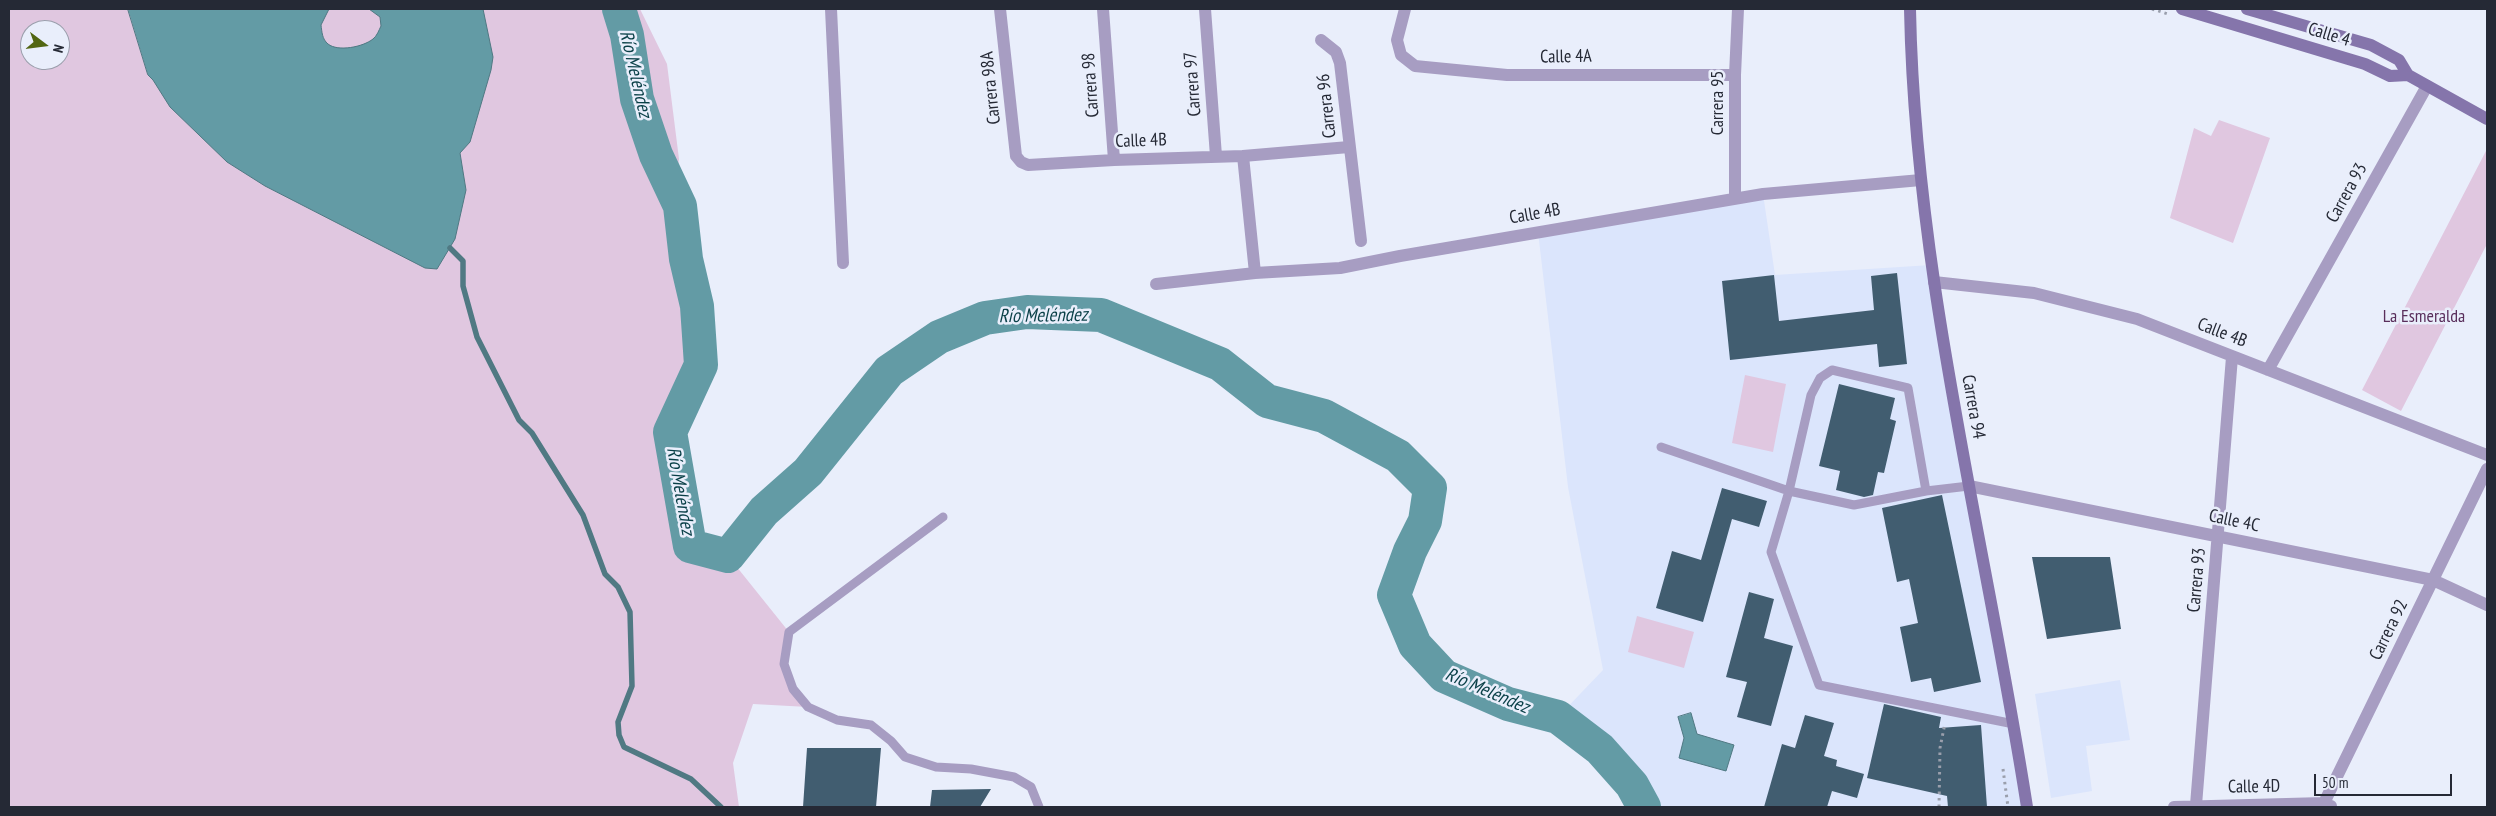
<!DOCTYPE html>
<meta charset="utf-8">
<style>
body{margin:0}
#map{position:relative;width:2496px;height:816px;overflow:hidden;background:#e9eefb;font-family:"PT Sans Narrow",sans-serif}
canvas{display:block}
.frame{position:absolute;inset:0;border:10px solid #252935;pointer-events:none}
.north{position:absolute;left:20px;top:20px;width:50px;height:50px;box-sizing:border-box;background:#e9eefb;border:1px solid #9b9fac;border-radius:50%;rotate:105deg;font-size:14px;font-weight:700;line-height:20px;text-align:center;color:#252935}
.north::after{content:'';display:block;margin:auto;width:18px;height:22px;background:#526612;clip-path:polygon(50% 0,100% 100%,50% 72%,0 100%)}
.scale{position:absolute;left:2314px;top:774px;width:138px;height:22px;box-sizing:border-box;border:2px solid #252935;border-top:0;padding-left:6px;font-size:15px;line-height:18px;white-space:nowrap;color:#252935;-webkit-text-stroke:4px #e9eefb;paint-order:stroke}
</style>
<div id="map">
<canvas width="2496" height="816"></canvas>
<div class="frame"></div>
<div class="north">N</div>
<div class="scale">50 m</div>
</div>
<script>
const ctx = document.querySelector('canvas').getContext('2d');
ctx.lineJoin = 'round';
function fill(path, color) { ctx.fillStyle = color; ctx.fill(path, 'evenodd'); }
function trace(path, color, width, dash) { ctx.strokeStyle = color; ctx.lineWidth = width; ctx.lineCap = dash ? 'butt' : 'round'; ctx.setLineDash(dash || []); ctx.stroke(path); }
function label(font, color, halo, rows, align = 'center') {
  ctx.font = font + ' "PT Sans Narrow",sans-serif'; ctx.lineWidth = 5; ctx.setLineDash([]); ctx.textBaseline = 'middle'; ctx.strokeStyle = halo; ctx.fillStyle = color; for (const [text, x, y, turn = 0] of rows) {
    ctx.save(); ctx.translate(x, y); ctx.rotate((+turn || 0) * Math.PI / 180); ctx.textAlign = isNaN(turn) ? turn : align; if (halo) ctx.strokeText(text, 0, 0); ctx.fillText(text, 0, 0); ctx.restore();
  }
}
const built = new Path2D(`
 M 1763,194 L 1775,275 L 1931,265 L 2027,807 L 1644,807 L 1632,785 L 1600,749 L 1558,717 L 1603,670 L 1568,487 L 1538,232 Z
 M 2120,680 L 2130,740 L 2086,746 L 2092,791 L 2051,798 L 2035,694 Z`);
const green = new Path2D(`
 M 9,9 L 640,9 L 667,64 L 679,159 L 675,197 L 680,206 L 686,259 L 697,306 L 701,365 L 670,432 L 690,546 L 728,556 L 789,632 L 784,664 L 808,707 L 753,704 L 733,763 L 739,807 L 9,807 ZM 30,30 L 60,30 L 60,60 L 30,60 Z
 M 2219,120 L 2270,138 L 2233,243 L 2170,218 L 2194,128 L 2211,136 Z
 M 2487,149 L 2487,244 L 2401,411 L 2362,390 Z
 M 1745,375 L 1786,384 L 1773,452 L 1732,443 Z
 M 1637,616 L 1694,632 L 1684,668 L 1628,652 Z`);
const water = new Path2D(`
 M 128,9 L 329,9 L 321,25 C 322,32 322,39 328,44 C 338,52 363,47 373,39 C 377,36 379,30 381,26 L 380,17 L 369,9 L 483,9 L 493,57 L 491,70 L 470,142 L 460,153 L 466,190 L 455,239 L 437,269 L 425,268 L 265,186 L 227,162 L 170,107 L 153,80 L 148,75 Z
 M 1691,713 L 1697,734 L 1734,745 L 1726,771 L 1679,758 L 1684,738 L 1678,717 Z`);
const stream = new Path2D(`
 M 450,248 L 463,261 L 463,286 L 477,337 L 519,420 L 532,433 L 583,515 L 605,574 L 618,587 L 630,612 L 632,686 L 618,722 L 619,735 L 624,747 L 691,779 L 721,807`);
const river = new Path2D(`
 M 619,9 L 627,35 L 637,99 L 656,155 L 680,206 L 686,259 L 697,306 L 701,365 L 670,432 L 690,546 L 728,556 L 764,511 L 808,472 L 889,371 L 939,337 L 985,318 L 1027,312 L 1101,315 L 1220,364 L 1267,401 L 1324,416 L 1398,456 L 1430,488 L 1425,521 L 1410,551 L 1394,595 L 1415,645 L 1444,676 L 1508,704 L 1558,717 L 1600,749 L 1632,785 L 1644,807`);
const building = new Path2D(`
 M 1897,273 L 1907,364 L 1879,367 L 1877,344 L 1730,360 L 1722,281 L 1774,275 L 1779,321 L 1874,310 L 1871,276 Z
 M 1839,384 L 1895,398 L 1890,419 L 1896,421 L 1884,473 L 1878,472 L 1873,495 L 1864,497 L 1836,490 L 1840,471 L 1819,466 Z
 M 1722,488 L 1767,501 L 1759,527 L 1732,519 L 1703,622 L 1656,608 L 1672,551 L 1701,560 Z
 M 1942,495 L 1981,682 L 1934,692 L 1931,678 L 1911,682 L 1900,627 L 1918,623 L 1909,579 L 1897,582 L 1882,508 Z
 M 2032,557 L 2110,557 L 2121,629 L 2047,639 Z
 M 1749,592 L 1774,599 L 1764,638 L 1793,646 L 1771,726 L 1737,717 L 1747,682 L 1726,677 Z
 M 1884,704 L 1941,717 L 1939,728 L 1981,725 L 1987,807 L 1948,807 L 1947,796 L 1867,778 Z
 M 1805,715 L 1834,723 L 1824,756 L 1837,760 L 1836,766 L 1864,774 L 1857,798 L 1832,791 L 1827,807 L 1764,807 L 1782,744 L 1795,748 Z
 M 807,748 L 881,748 L 876,807 L 803,807 Z
 M 991,789 L 980,807 L 930,807 L 932,790 Z`);
const path = new Path2D(`
 M 2152,9 L 2168,14
 M 2003,769 L 2008,807
 M 1939,807 L 1940,748 L 1945,723`);
const lane = new Path2D(`
 M 1661,447 L 1789,491 L 1854,505 L 1926,491 L 1969,486
 M 1926,491 L 1908,388 L 1832,370 L 1820,378 L 1811,395 L 1789,491 L 1771,552 L 1819,685 L 2014,724
 M 943,517 L 789,632 L 784,664 L 793,689 L 808,707 L 837,720 L 871,725 L 891,741 L 905,757 L 936,767 L 971,769 L 1014,777 L 1031,787 L 1039,807`);
const street = new Path2D(`
 M 831,9 L 843,263
 M 1000,9 L 1016,156 L 1021,162 L 1028,165 L 1114,160 L 1243,156 L 1349,147
 M 1103,9 L 1114,160
 M 1205,9 L 1216,156
 M 1405,9 L 1397,40 L 1401,55 L 1415,66 L 1507,75 L 1735,75
 M 1321,40 L 1336,52 L 1340,63 L 1361,241
 M 1243,156 L 1255,273
 M 1735,198 L 1735,75 L 1738,9
 M 1934,282 L 2034,293 L 2137,319 L 2487,455
 M 1156,284 L 1255,273 L 1340,268 L 1400,256 L 1763,194 L 1921,180
 M 2268,370 L 2427,86
 M 1969,486 L 2433,580 L 2487,605
 M 2196,805 L 2232,357
 M 2174,807 L 2324,803 L 2331,806
 M 2325,807 L 2324,803 L 2487,469`);
const secondary = new Path2D(`
 M 1910,9 C 1915,279 1986,542 2027,807
 M 2182,9 L 2365,64 L 2390,76 L 2408,75
 M 2247,9 L 2371,45 L 2399,60 L 2408,75 L 2487,119`);
const streetNames = [
 ["Calle 4",2329,35,17],
 ["Calle 4A",1566,57,-1],
 ["Carrera 97",1193,84,-94],
 ["Carrera 98",1091,85,-94],
 ["Carrera 98A",991,88,-96],
 ["Carrera 95",1718,103,-90],
 ["Carrera 96",1327,106,-96],
 ["Calle 4B",1141,141,-2],
 ["Carrera 93",2347,193,-61],
 ["Calle 4B",1535,214,-10],
 ["Calle 4B",2222,333,21],
 ["Carrera 94",1973,407,80],
 ["Calle 4C",2234,521,12],
 ["Carrera 93",2197,580,-85],
 ["Carrera 92",2389,630,-64],
 ["Calle 4D",2254,787,-1]
];
const parkNames = [
 ["La Esmeralda",2424,317]
];
const waterNames = [
 ["Río Meléndez",635,74,77],
 ["Río Meléndez",1043,316,-1],
 ["Río Meléndez",680,491,80],
 ["Río Meléndez",1487,691,23]
];
fill(built, '#dbe5fc');
fill(green, '#e0c7e0');
fill(water, '#639ba5');
trace(water, '#507983', 1);
trace(stream, '#507983', 5.5);
trace(river, '#639ba5', 34);
fill(building, '#415d70');
trace(path, '#9a9fac', 3, [2.5, 4]);
trace(lane, '#a79dc2', 9);
trace(street, '#a79dc2', 12);
trace(secondary, '#8575ab', 12);
label('18px', '#252935', '#e9eefb', streetNames);
label('18px', '#592e5b', '#e9eefb', parkNames);
label('italic 19px', '#093f47', '#e9eefb', waterNames);
</script>
